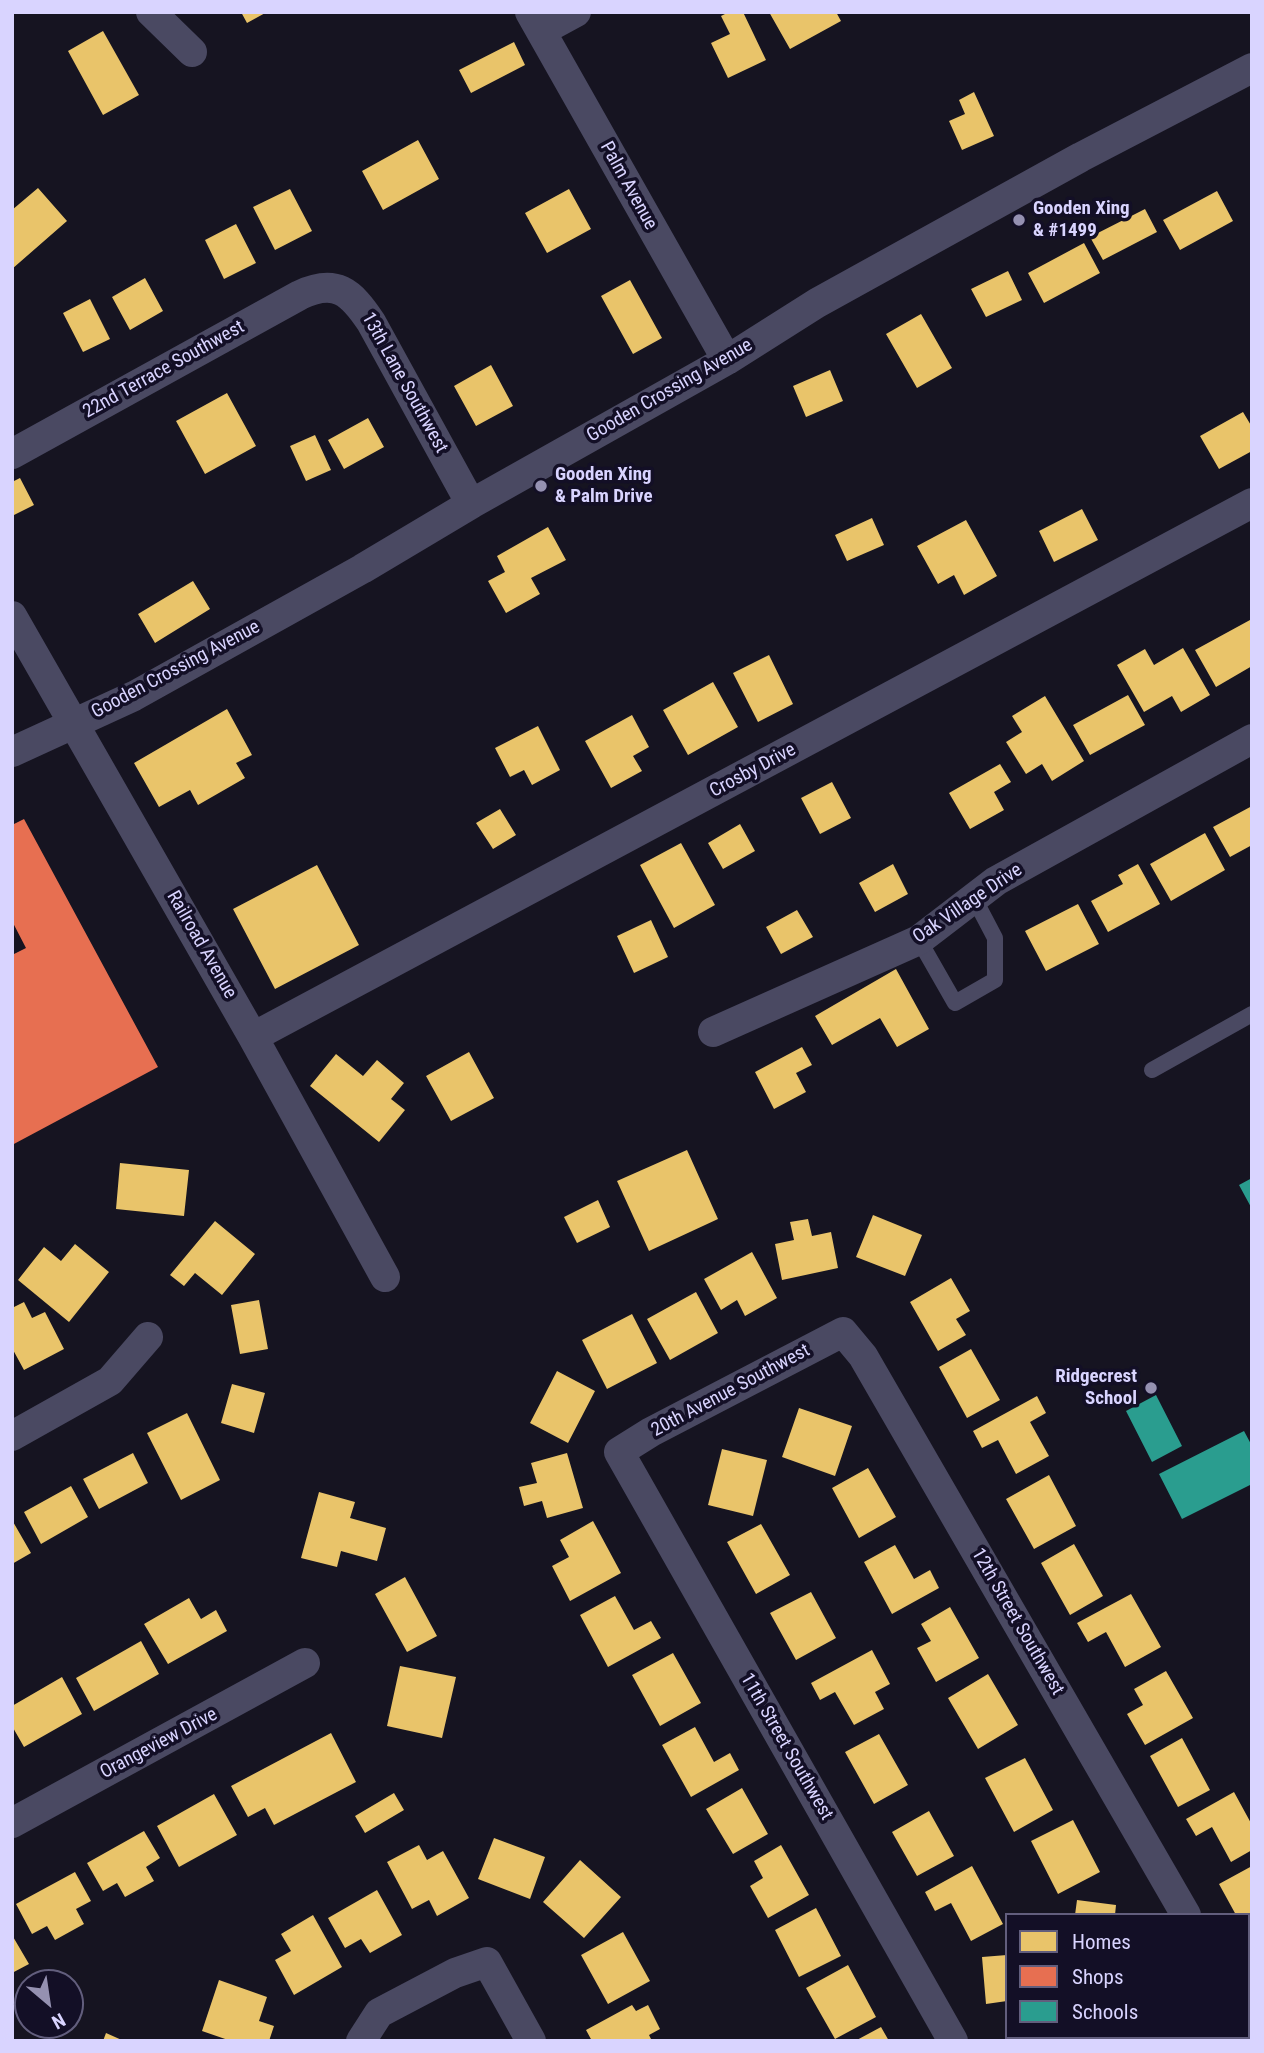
<!DOCTYPE html>
<style>
body{margin:0}
#map{position:relative;width:1264px;height:2053px;overflow:hidden;background:#161421;font-family:"Roboto Condensed",sans-serif}
canvas{display:block}
.frame{position:absolute;inset:0;border:14px solid #d9d4ff;pointer-events:none}
.legend{position:absolute;left:1005px;top:1913px;width:245px;height:126px;box-sizing:border-box;background:#130f26;border:2px solid #625e7d;margin:0;padding:9px 12px;list-style:none;font-size:21px;color:#d9d4ff}
.legend li{display:flex;align-items:center;gap:14px;height:35px}
.legend b{width:35px;border:2px solid #625e7d}
.north{position:absolute;left:14px;top:1969px;width:70px;height:70px;box-sizing:border-box;background:#130f26;border:2px solid #625e7d;border-radius:50%;rotate:151deg;font-size:19px;font-weight:700;line-height:28px;text-align:center;color:#d9d4ff}
.north::after{content:'';display:block;margin:auto;width:24px;height:32px;background:#9591b1;clip-path:polygon(50% 0,100% 100%,50% 72%,0 100%)}
</style>
<div id="map">
<canvas width="1264" height="2053"></canvas>
<div class="frame"></div>
<ul class="legend">
<li><b style="height:19px;background:#e9c46a"></b>Homes</li>
<li><b style="height:19px;background:#e76f51"></b>Shops</li>
<li><b style="height:19px;background:#2a9d8f"></b>Schools</li>
</ul>
<div class="north">N</div>
</div>
<script>
const ctx = document.querySelector('canvas').getContext('2d');
ctx.lineJoin = 'round';
function fill(path, color) { ctx.fillStyle = color; ctx.fill(path, 'evenodd'); }
function trace(path, color, width, dash) { ctx.strokeStyle = color; ctx.lineWidth = width; ctx.lineCap = dash ? 'butt' : 'round'; ctx.setLineDash(dash || []); ctx.stroke(path); }
function label(font, color, halo, rows, align = 'center') {
  ctx.font = font + ' "Roboto Condensed",sans-serif'; ctx.lineWidth = 7; ctx.setLineDash([]); ctx.textBaseline = 'middle'; ctx.strokeStyle = halo; ctx.fillStyle = color; for (const [text, x, y, turn = 0] of rows) {
    ctx.save(); ctx.translate(x, y); ctx.rotate((+turn || 0) * Math.PI / 180); ctx.textAlign = isNaN(turn) ? turn : align; if (halo) ctx.strokeText(text, 0, 0); ctx.fillText(text, 0, 0); ctx.restore();
  }
}
const homes = new Path2D(`
 M 241,12 L 267,12 L 247,23 Z
 M 729,12 L 743,12 L 766,60 L 728,78 L 711,43 L 730,34 L 721,16 Z
 M 769,12 L 836,12 L 841,21 L 790,49 Z
 M 103,31 L 139,95 L 103,115 L 68,51 Z
 M 514,42 L 525,65 L 471,93 L 459,70 Z
 M 974,92 L 994,136 L 962,150 L 949,121 L 965,114 L 959,100 Z
 M 418,140 L 439,179 L 383,210 L 362,171 Z
 M 38,188 L 67,221 L 12,269 L 12,210 Z
 M 290,189 L 312,231 L 275,250 L 253,207 Z
 M 569,189 L 591,229 L 547,253 L 525,213 Z
 M 1217,191 L 1233,221 L 1180,250 L 1163,220 Z
 M 1145,209 L 1157,232 L 1103,260 L 1090,237 Z
 M 236,224 L 256,263 L 224,279 L 205,240 Z
 M 1084,243 L 1100,273 L 1044,303 L 1028,273 Z
 M 1008,271 L 1022,300 L 986,317 L 971,289 Z
 M 145,278 L 163,311 L 130,330 L 112,297 Z
 M 630,280 L 662,338 L 633,354 L 601,296 Z
 M 90,299 L 110,339 L 83,352 L 63,313 Z
 M 921,314 L 952,368 L 917,388 L 886,334 Z
 M 491,365 L 513,406 L 476,426 L 454,386 Z
 M 830,370 L 843,401 L 806,417 L 793,386 Z
 M 227,393 L 256,446 L 205,474 L 176,421 Z
 M 1243,412 L 1252,427 L 1252,451 L 1219,469 L 1200,436 Z
 M 368,418 L 384,447 L 344,469 L 328,440 Z
 M 315,435 L 331,470 L 306,481 L 290,446 Z
 M 20,478 L 34,505 L 12,516 L 12,482 Z
 M 1082,509 L 1098,540 L 1054,562 L 1039,531 Z
 M 872,518 L 884,545 L 847,561 L 835,535 Z
 M 966,520 L 997,576 L 964,595 L 954,575 L 938,584 L 917,546 Z
 M 548,527 L 566,560 L 531,578 L 540,594 L 506,613 L 488,581 L 505,572 L 497,556 Z
 M 193,581 L 210,609 L 155,643 L 138,614 Z
 M 1250,620 L 1252,624 L 1252,666 L 1216,687 L 1195,650 Z
 M 1183,648 L 1210,695 L 1181,712 L 1172,696 L 1144,712 L 1117,665 L 1145,649 L 1154,665 Z
 M 769,655 L 793,704 L 758,722 L 733,673 Z
 M 713,682 L 738,727 L 688,755 L 663,710 Z
 M 1128,695 L 1145,725 L 1090,755 L 1073,725 Z
 M 1045,696 L 1084,761 L 1052,781 L 1042,764 L 1026,774 L 1006,742 L 1022,732 L 1012,716 Z
 M 227,709 L 252,755 L 236,763 L 245,778 L 198,805 L 190,790 L 159,807 L 134,763 Z
 M 632,715 L 649,747 L 633,756 L 642,771 L 611,788 L 585,741 Z
 M 538,726 L 560,770 L 532,785 L 524,770 L 510,777 L 495,748 Z
 M 1000,764 L 1011,782 L 994,792 L 1004,810 L 970,829 L 949,793 Z
 M 832,782 L 851,818 L 820,834 L 801,798 Z
 M 1252,806 L 1252,845 L 1230,857 L 1213,827 Z
 M 500,809 L 516,835 L 493,849 L 476,823 Z
 M 740,824 L 755,851 L 723,869 L 708,843 Z
 M 1205,833 L 1225,870 L 1171,901 L 1150,864 Z
 M 681,843 L 715,905 L 674,928 L 640,865 Z
 M 893,864 L 908,894 L 875,912 L 859,883 Z
 M 1138,864 L 1160,904 L 1108,932 L 1091,901 L 1123,884 L 1118,875 Z
 M 317,865 L 359,945 L 275,989 L 233,909 Z
 M 1078,904 L 1099,944 L 1046,971 L 1025,931 Z
 M 797,910 L 813,937 L 781,954 L 766,927 Z
 M 651,920 L 668,957 L 634,973 L 617,936 Z
 M 896,969 L 929,1029 L 897,1047 L 880,1018 L 832,1045 L 815,1016 Z
 M 802,1047 L 812,1065 L 796,1073 L 806,1092 L 774,1109 L 755,1072 Z
 M 469,1052 L 494,1098 L 451,1121 L 426,1076 Z
 M 336,1054 L 363,1076 L 377,1060 L 404,1083 L 391,1099 L 405,1110 L 379,1142 L 310,1086 Z
 M 687,1150 L 718,1219 L 649,1251 L 617,1181 Z
 M 120,1163 L 189,1170 L 184,1216 L 116,1209 Z
 M 598,1200 L 610,1227 L 577,1243 L 564,1217 Z
 M 873,1215 L 922,1235 L 905,1276 L 856,1257 Z
 M 808,1219 L 812,1236 L 831,1232 L 838,1268 L 782,1280 L 775,1244 L 794,1240 L 790,1222 Z
 M 215,1221 L 255,1254 L 222,1295 L 195,1273 L 184,1286 L 170,1275 Z
 M 75,1244 L 109,1272 L 69,1322 L 18,1280 L 44,1247 L 61,1261 Z
 M 752,1252 L 777,1298 L 745,1316 L 737,1300 L 721,1310 L 704,1279 Z
 M 951,1278 L 970,1311 L 956,1319 L 966,1335 L 938,1351 L 910,1302 Z
 M 696,1292 L 718,1333 L 670,1360 L 647,1319 Z
 M 259,1300 L 268,1349 L 240,1354 L 231,1305 Z
 M 24,1302 L 32,1318 L 45,1312 L 64,1349 L 24,1370 L 12,1348 L 12,1308 Z
 M 632,1314 L 657,1363 L 607,1389 L 582,1340 Z
 M 971,1349 L 1000,1400 L 967,1418 L 939,1367 Z
 M 557,1371 L 595,1391 L 568,1443 L 530,1423 Z
 M 232,1384 L 265,1393 L 254,1433 L 221,1423 Z
 M 1037,1396 L 1046,1413 L 1030,1422 L 1049,1456 L 1016,1474 L 998,1440 L 982,1448 L 973,1431 Z
 M 799,1408 L 852,1426 L 835,1476 L 782,1457 Z
 M 187,1413 L 220,1480 L 181,1500 L 147,1433 Z
 M 722,1449 L 767,1460 L 753,1516 L 708,1505 Z
 M 133,1453 L 148,1483 L 99,1509 L 83,1479 Z
 M 567,1453 L 583,1508 L 547,1518 L 542,1501 L 524,1506 L 519,1487 L 537,1483 L 531,1463 Z
 M 868,1468 L 896,1517 L 859,1538 L 832,1488 Z
 M 1049,1475 L 1076,1526 L 1034,1549 L 1006,1499 Z
 M 71,1486 L 88,1517 L 41,1544 L 24,1512 Z
 M 319,1492 L 355,1502 L 350,1518 L 386,1528 L 377,1561 L 341,1551 L 337,1567 L 301,1558 Z
 M 12,1520 L 31,1553 L 12,1564 Z
 M 593,1521 L 621,1573 L 570,1601 L 552,1566 L 569,1557 L 560,1540 Z
 M 761,1524 L 790,1575 L 756,1594 L 727,1542 Z
 M 1074,1544 L 1103,1596 L 1070,1615 L 1041,1563 Z
 M 895,1545 L 914,1579 L 930,1570 L 939,1588 L 892,1614 L 864,1562 Z
 M 405,1577 L 437,1636 L 407,1652 L 375,1594 Z
 M 811,1592 L 836,1638 L 796,1660 L 770,1613 Z
 M 1131,1594 L 1161,1647 L 1125,1667 L 1106,1632 L 1088,1642 L 1077,1623 Z
 M 615,1596 L 634,1630 L 651,1621 L 661,1638 L 608,1667 L 580,1615 Z
 M 189,1598 L 201,1619 L 216,1610 L 227,1631 L 168,1664 L 144,1624 Z
 M 950,1607 L 979,1658 L 936,1682 L 917,1648 L 931,1641 L 921,1624 Z
 M 141,1641 L 159,1674 L 94,1711 L 76,1678 Z
 M 872,1650 L 890,1684 L 875,1692 L 884,1709 L 854,1725 L 835,1692 L 820,1700 L 811,1683 Z
 M 673,1653 L 701,1703 L 660,1726 L 632,1675 Z
 M 400,1666 L 456,1677 L 442,1738 L 387,1726 Z
 M 1166,1671 L 1193,1718 L 1145,1745 L 1127,1714 L 1143,1705 L 1134,1689 Z
 M 988,1674 L 1018,1725 L 978,1749 L 948,1698 Z
 M 62,1677 L 82,1714 L 24,1747 L 12,1726 L 12,1706 Z
 M 695,1727 L 714,1762 L 730,1753 L 739,1770 L 691,1797 L 662,1745 Z
 M 331,1733 L 356,1782 L 274,1825 L 265,1808 L 248,1817 L 231,1786 Z
 M 879,1734 L 908,1785 L 874,1804 L 845,1752 Z
 M 1182,1738 L 1210,1790 L 1178,1807 L 1150,1756 Z
 M 1025,1758 L 1053,1810 L 1014,1832 L 985,1778 Z
 M 742,1788 L 768,1834 L 733,1854 L 706,1809 Z
 M 1234,1792 L 1252,1825 L 1252,1850 L 1231,1862 L 1212,1827 L 1196,1836 L 1186,1819 Z
 M 394,1793 L 404,1810 L 365,1833 L 355,1816 Z
 M 214,1794 L 237,1835 L 179,1867 L 157,1826 Z
 M 929,1811 L 954,1856 L 917,1876 L 892,1832 Z
 M 1073,1820 L 1100,1872 L 1058,1894 L 1031,1841 Z
 M 144,1831 L 160,1858 L 146,1867 L 154,1881 L 125,1897 L 117,1883 L 103,1891 L 87,1863 Z
 M 494,1838 L 545,1857 L 530,1899 L 478,1879 Z
 M 419,1845 L 427,1860 L 443,1851 L 469,1898 L 437,1916 L 429,1900 L 412,1909 L 387,1862 Z
 M 781,1845 L 809,1895 L 768,1918 L 750,1886 L 763,1878 L 754,1861 Z
 M 580,1860 L 621,1897 L 584,1938 L 543,1902 Z
 M 972,1866 L 1003,1924 L 971,1941 L 951,1903 L 935,1911 L 925,1892 Z
 M 1252,1866 L 1252,1932 L 1248,1933 L 1248,1915 L 1236,1915 L 1219,1884 Z
 M 75,1872 L 91,1901 L 76,1909 L 84,1924 L 55,1940 L 47,1926 L 32,1934 L 16,1904 Z
 M 377,1890 L 402,1935 L 370,1953 L 361,1939 L 345,1948 L 328,1918 Z
 M 1077,1900 L 1116,1905 L 1115,1915 L 1075,1915 Z
 M 816,1908 L 841,1956 L 799,1977 L 775,1930 Z
 M 313,1915 L 342,1967 L 294,1995 L 275,1960 L 291,1951 L 281,1934 Z
 M 623,1932 L 650,1981 L 608,2004 L 581,1955 Z
 M 12,1935 L 29,1964 L 12,1973 Z
 M 1007,1955 L 1007,2001 L 986,2004 L 982,1957 Z
 M 848,1965 L 876,2017 L 835,2039 L 806,1988 Z
 M 219,1980 L 267,1997 L 259,2021 L 274,2026 L 269,2041 L 231,2041 L 202,2031 Z
 M 632,2005 L 636,2011 L 648,2005 L 660,2029 L 649,2035 L 652,2041 L 592,2041 L 586,2030 Z
 M 881,2027 L 889,2041 L 855,2041 Z
 M 106,2033 L 124,2041 L 103,2041 Z`);
const shops = new Path2D(`
 M 24,819 L 158,1067 L 12,1145 L 12,955 L 26,948 L 12,921 L 12,825 Z`);
const schools = new Path2D(`
 M 1252,1178 L 1252,1209 L 1239,1185 Z
 M 1156,1395 L 1182,1446 L 1152,1462 L 1126,1411 Z
 M 1244,1431 L 1252,1446 L 1252,1484 L 1182,1519 L 1159,1474 Z`);
const service = new Path2D(`
 M 919,940 L 955,1003 L 995,980 L 995,938 L 974,898
 M 1152,1070 L 1252,1014`);
const minor = new Path2D(`
 M 151,12 L 192,52
 M 530,12 L 727,360
 M 541,31 L 576,12
 M 12,454 L 300,295 C 336,278 351,292 371,322 L 471,504
 M 12,616 L 253,1037 L 385,1277
 M 12,752 L 134,696 L 362,569 L 471,504 L 727,360 L 817,303 L 1081,157 L 1252,68
 M 713,1032 L 919,940 L 996,881 L 1252,739
 M 253,1037 L 1252,503
 M 12,1436 L 110,1381 L 148,1337
 M 12,1823 L 305,1663
 M 1248,2026 L 1252,2032
 M 361,2041 L 379,2013 L 455,1973 L 487,1962 L 531,2041
 M 953,2041 L 619,1452 L 651,1432 L 843,1332 L 863,1356 L 1186,1915
 M 1058,2041 L 1065,2037`);
const markers = [
 [1019,220,7,"#9591b1"],
 [541,486,7,"#9591b1"],
 [1151,1388,7,"#9591b1"]
];
const streetNames = [
 ["Palm Avenue",628,186,61],
 ["22nd Terrace Southwest",164,370,-29],
 ["13th Lane Southwest",404,383,61],
 ["Gooden Crossing Avenue",670,391,-30],
 ["Gooden Crossing Avenue",176,670,-28],
 ["Crosby Drive",753,771,-28],
 ["Oak Village Drive",968,904,-34],
 ["Railroad Avenue",201,945,60],
 ["20th Avenue Southwest",731,1391,-28],
 ["12th Street Southwest",1017,1622,60],
 ["Orangeview Drive",159,1744,-28],
 ["11th Street Southwest",786,1747,60]
];
const poiNames = [
 ["Gooden Xing",1033,209],
 ["& #1499",1033,231],
 ["Gooden Xing",555,475],
 ["& Palm Drive",555,497],
 ["Ridgecrest",1137,1377,"right"],
 ["School",1137,1399,"right"]
];
fill(homes, '#e9c46a');
fill(shops, '#e76f51');
fill(schools, '#2a9d8f');
trace(service, '#4a4962', 16);
trace(minor, '#4a4962', 30);
for (const [x, y, r, color] of markers) { const dot = new Path2D(); dot.arc(x, y, r, 0, 2 * Math.PI); ctx.fillStyle = color; ctx.fill(dot); trace(dot, '#130f26', 2.5); }
label('19px', '#d9d4ff', '#130f26', streetNames);
label('bold 19px', '#d9d4ff', '#130f26', poiNames, 'left');
</script>
